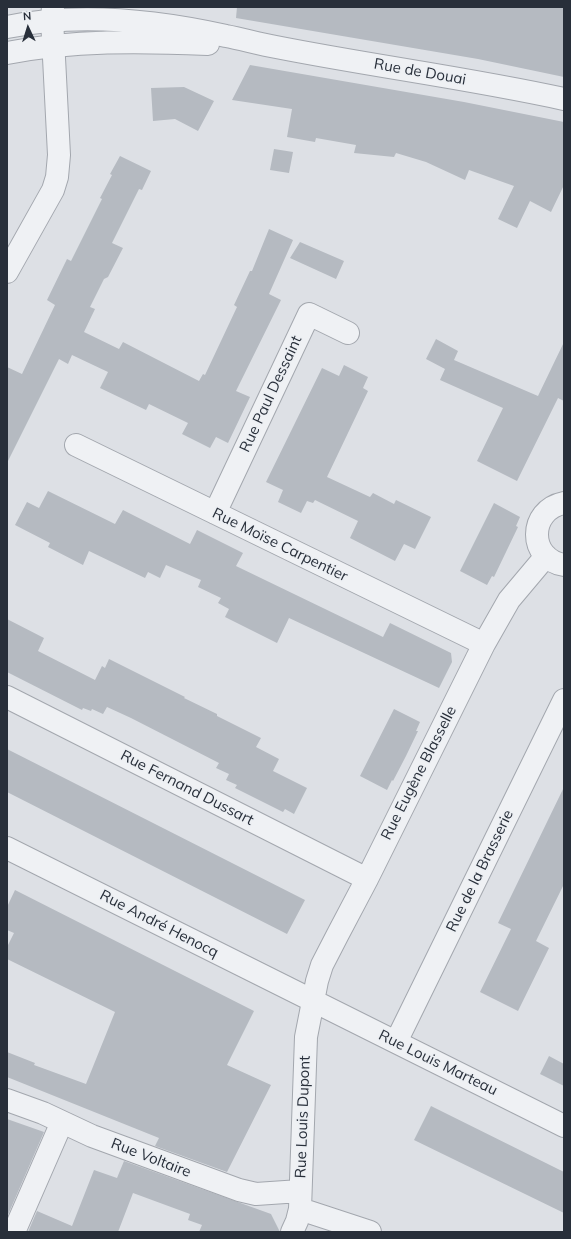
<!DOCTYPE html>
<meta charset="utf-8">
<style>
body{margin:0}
#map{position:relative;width:571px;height:1239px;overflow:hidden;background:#dde0e5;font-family:Mulish,sans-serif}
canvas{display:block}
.frame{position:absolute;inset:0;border:8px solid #282f3a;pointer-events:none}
.north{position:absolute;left:8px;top:8px;width:40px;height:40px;-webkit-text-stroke:3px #eceff3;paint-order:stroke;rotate:356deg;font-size:11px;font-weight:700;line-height:16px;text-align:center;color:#282f3a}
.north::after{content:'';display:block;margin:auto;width:14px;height:18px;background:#282f3a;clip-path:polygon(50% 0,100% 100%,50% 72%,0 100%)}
</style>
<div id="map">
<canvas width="571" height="1239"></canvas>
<div class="frame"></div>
<div class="north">N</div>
</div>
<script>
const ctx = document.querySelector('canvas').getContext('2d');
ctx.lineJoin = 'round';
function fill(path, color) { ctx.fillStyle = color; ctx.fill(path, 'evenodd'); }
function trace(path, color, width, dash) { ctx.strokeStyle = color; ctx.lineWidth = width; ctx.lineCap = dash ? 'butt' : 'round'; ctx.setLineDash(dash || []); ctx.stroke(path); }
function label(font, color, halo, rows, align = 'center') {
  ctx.font = font + ' Mulish,sans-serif'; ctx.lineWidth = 3; ctx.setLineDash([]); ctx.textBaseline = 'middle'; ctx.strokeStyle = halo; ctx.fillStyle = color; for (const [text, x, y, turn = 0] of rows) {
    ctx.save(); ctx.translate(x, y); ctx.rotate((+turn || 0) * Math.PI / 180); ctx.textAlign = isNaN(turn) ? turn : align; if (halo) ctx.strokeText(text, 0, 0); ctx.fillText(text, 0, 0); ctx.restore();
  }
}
const building = new Path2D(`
 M 237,7 L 564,7 L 564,77 L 478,59 L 236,18 Z
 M 250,65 L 464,102 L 564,122 L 564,185 L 551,212 L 530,201 L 517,228 L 498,219 L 514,186 L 469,170 L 465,180 L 426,162 L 396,153 L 394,157 L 354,153 L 356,145 L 316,138 L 315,142 L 287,137 L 292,109 L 232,100 Z
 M 184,87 L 214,101 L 198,131 L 175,119 L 153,121 L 151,88 Z
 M 274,149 L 293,152 L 289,173 L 270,170 Z
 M 120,156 L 151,171 L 142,190 L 139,189 L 112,243 L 123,248 L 108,277 L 104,279 L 90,307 L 95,309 L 84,332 L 119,349 L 123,342 L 199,381 L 203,374 L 205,375 L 237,307 L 234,305 L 250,271 L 252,271 L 269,229 L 293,240 L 269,294 L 281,300 L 236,391 L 250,397 L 228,443 L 216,437 L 210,448 L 182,434 L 188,423 L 149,404 L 146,410 L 100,388 L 108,372 L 72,355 L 68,364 L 59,359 L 7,463 L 7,367 L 22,374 L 55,305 L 47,300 L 67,259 L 71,261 L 102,199 L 100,198 L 112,175 L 110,174 Z
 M 300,242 L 344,261 L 336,279 L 290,258 Z
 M 436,339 L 458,351 L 454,360 L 538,396 L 564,342 L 564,401 L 558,398 L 517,481 L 477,461 L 503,408 L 440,380 L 445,369 L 426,359 Z
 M 344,365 L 368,377 L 363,388 L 368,391 L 327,477 L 370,497 L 373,493 L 394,504 L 396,500 L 431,517 L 415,549 L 404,544 L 395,561 L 350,538 L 358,521 L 315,500 L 313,503 L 307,501 L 301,513 L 278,502 L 283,490 L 266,482 L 322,368 L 339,376 Z
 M 48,491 L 115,524 L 123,510 L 190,544 L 197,530 L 243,553 L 236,566 L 383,637 L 390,623 L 451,653 L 452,662 L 439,688 L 289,618 L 277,643 L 225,617 L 229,609 L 218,603 L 221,598 L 198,587 L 201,580 L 166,565 L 160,578 L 148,572 L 145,578 L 89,551 L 83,565 L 48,547 L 50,543 L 15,525 L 27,502 L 39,508 Z
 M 494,503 L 520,517 L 516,526 L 518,527 L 494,577 L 492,576 L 487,585 L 460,571 Z
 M 7,619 L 44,638 L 38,651 L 95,680 L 102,666 L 105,668 L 109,659 L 185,697 L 184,698 L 217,714 L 217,716 L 261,738 L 256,747 L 279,759 L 273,771 L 307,788 L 294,814 L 285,809 L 283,812 L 235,788 L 237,785 L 226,780 L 229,774 L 216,768 L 219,763 L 131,718 L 107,707 L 103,714 L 92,709 L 91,711 L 83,708 L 82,710 L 7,672 Z
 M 394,709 L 420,722 L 416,731 L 418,731 L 406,756 L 393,781 L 392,780 L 387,790 L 360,776 Z
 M 7,749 L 305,900 L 287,934 L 7,792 Z
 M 564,787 L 564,884 L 536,941 L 549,948 L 518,1011 L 480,992 L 511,929 L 498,923 Z
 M 15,890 L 254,1011 L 227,1065 L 271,1085 L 227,1172 L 155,1146 L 159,1138 L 7,1077 L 7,1052 L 35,1063 L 34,1065 L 86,1084 L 115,1012 L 7,959 L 7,947 L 14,933 L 7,930 L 7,907 Z
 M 549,1056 L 564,1064 L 564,1086 L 540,1074 Z
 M 431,1106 L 564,1172 L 564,1213 L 414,1140 Z
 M 7,1119 L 44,1132 L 7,1217 Z
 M 124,1161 L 271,1214 L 280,1232 L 199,1232 L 202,1225 L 188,1220 L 190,1214 L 133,1193 L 118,1232 L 28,1232 L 37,1211 L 72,1226 L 94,1170 L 117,1178 Z`);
const minor = new Path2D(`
 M 7,272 L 53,190 L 57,177 L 59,155 L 52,19 L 53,7
 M 76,445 L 484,644
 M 564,503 C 528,510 528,559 564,565
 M 215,513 L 309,314 L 348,333
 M 7,697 L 367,879
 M 7,848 L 564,1126
 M 396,1042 L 564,700
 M 7,1100 L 43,1113 L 92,1136 L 239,1190 L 256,1194 L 300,1191
 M 300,1209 L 370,1232
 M 14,1232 L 62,1122
 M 292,1232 L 297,1221 L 300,1209 L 306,1037 L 317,981 L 322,965 L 338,934 L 367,879 L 484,644 L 509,600 L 546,556`);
const tertiary = new Path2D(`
 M 7,27 C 79,12 154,20 226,36 C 242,39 259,44 276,47 C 372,66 468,78 564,99
 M 7,53 C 73,40 141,41 208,44`);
const streetNames = [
 ["Rue de Douai",420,72,10],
 ["Rue Paul Dessaint",271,394,-65],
 ["Rue Moïse Carpentier",280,545,26],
 ["Rue Eugène Blasselle",419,773,-63],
 ["Rue Fernand Dussart",187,788,27],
 ["Rue de la Brasserie",480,871,-64],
 ["Rue André Henocq",159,924,27],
 ["Rue Louis Marteau",438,1063,26],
 ["Rue Louis Dupont",303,1117,-88],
 ["Rue Voltaire",151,1158,21]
];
fill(building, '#b5bac1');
trace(minor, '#a3a7ae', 24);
trace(tertiary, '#a3a7ae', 24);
trace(minor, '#eff1f4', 22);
trace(tertiary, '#eff1f4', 22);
label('15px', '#282f3a', '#eceff3', streetNames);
</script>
